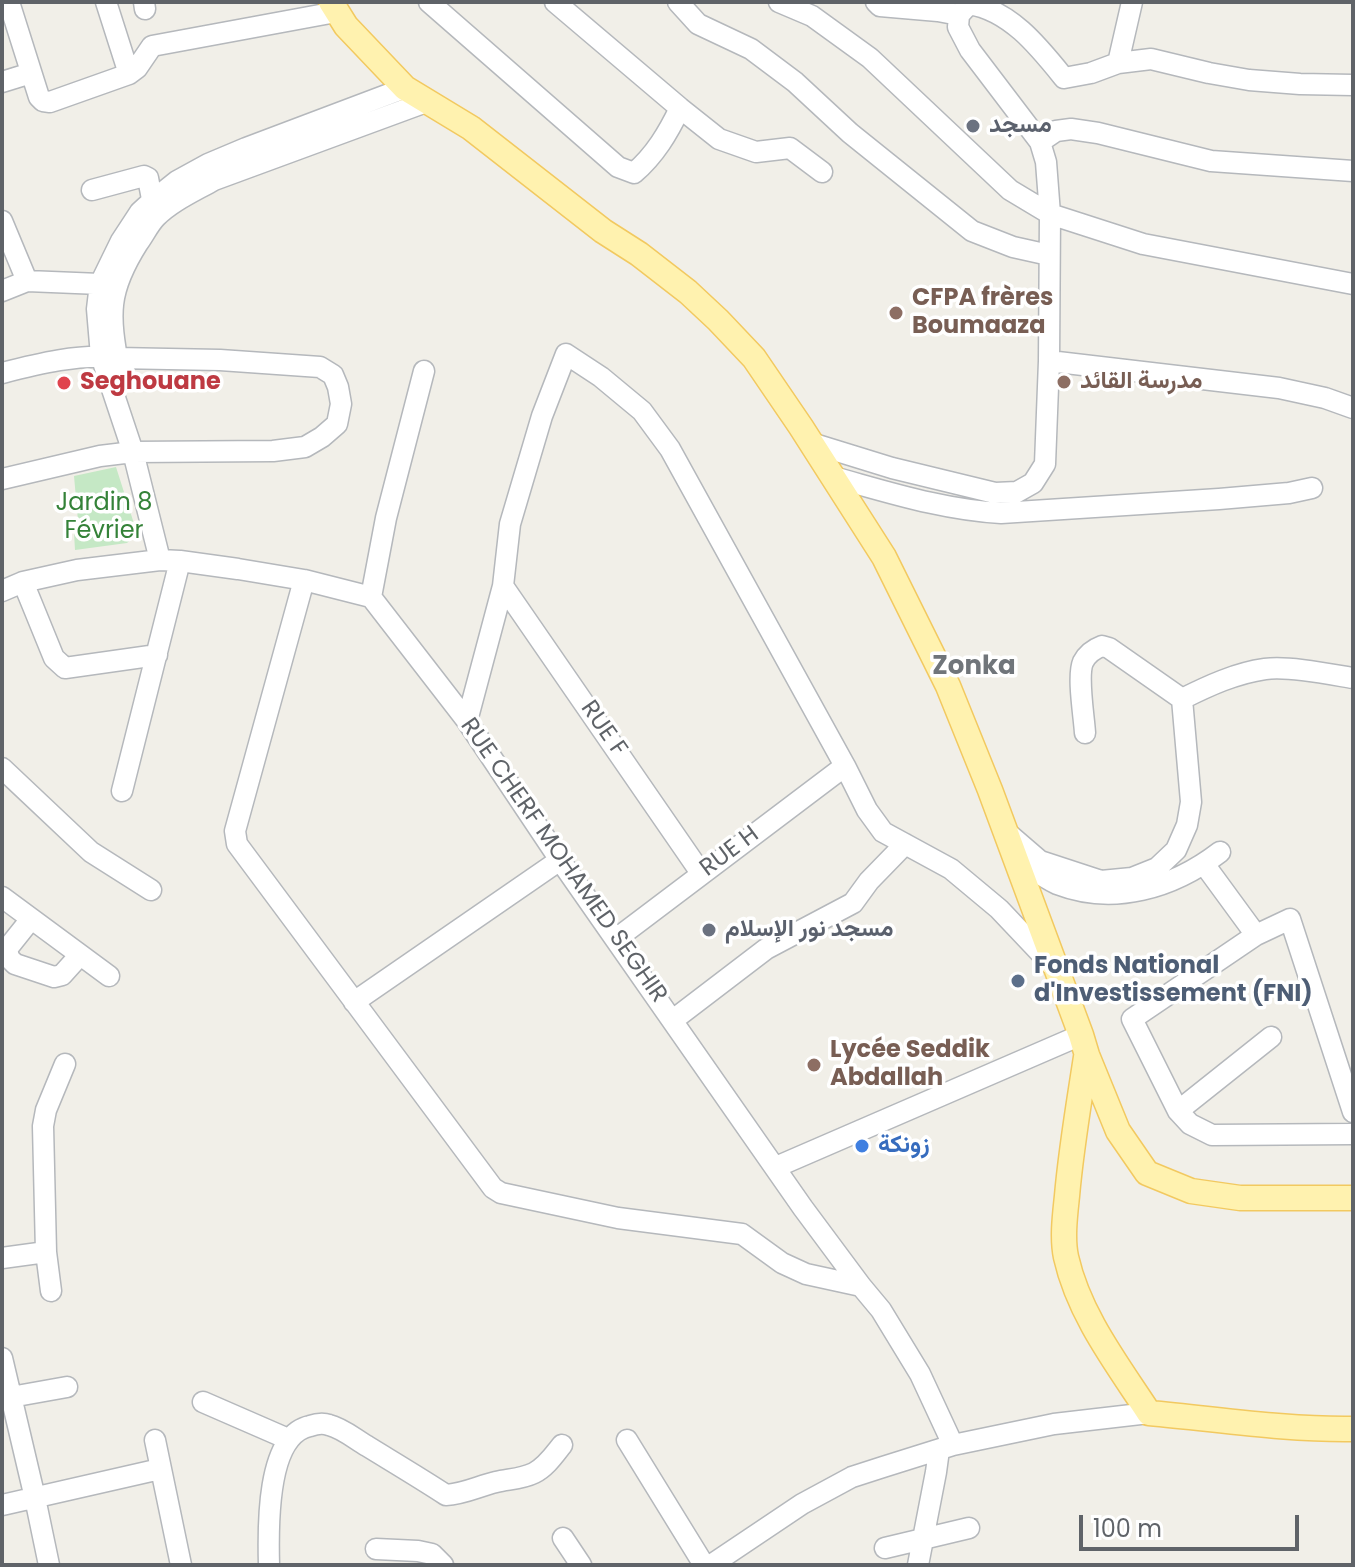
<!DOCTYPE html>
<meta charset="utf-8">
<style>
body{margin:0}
#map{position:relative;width:1355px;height:1567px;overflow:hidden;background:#f1efe8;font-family:Poppins,sans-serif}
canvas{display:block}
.frame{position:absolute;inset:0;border:4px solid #5f6368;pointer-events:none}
.scale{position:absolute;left:1079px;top:1515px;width:220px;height:36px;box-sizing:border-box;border:4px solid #5f6368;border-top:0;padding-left:10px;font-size:24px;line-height:28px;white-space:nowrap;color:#5f6368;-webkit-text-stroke:6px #fff;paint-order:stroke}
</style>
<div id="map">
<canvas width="1355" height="1567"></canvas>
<div class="frame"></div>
<div class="scale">100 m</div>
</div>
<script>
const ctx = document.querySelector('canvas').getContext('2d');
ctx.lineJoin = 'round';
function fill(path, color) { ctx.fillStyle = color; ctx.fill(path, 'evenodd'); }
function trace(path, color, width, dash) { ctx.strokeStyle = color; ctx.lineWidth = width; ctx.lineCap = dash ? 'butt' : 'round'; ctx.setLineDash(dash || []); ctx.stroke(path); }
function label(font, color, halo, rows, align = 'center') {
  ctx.font = font + ' Poppins,Vazirmatn,sans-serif'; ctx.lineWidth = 7; ctx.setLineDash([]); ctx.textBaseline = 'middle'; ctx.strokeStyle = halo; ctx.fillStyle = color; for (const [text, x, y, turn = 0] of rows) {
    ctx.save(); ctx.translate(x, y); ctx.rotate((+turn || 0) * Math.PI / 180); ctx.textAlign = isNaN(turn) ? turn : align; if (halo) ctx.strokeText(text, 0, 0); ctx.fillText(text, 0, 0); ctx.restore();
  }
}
const green = new Path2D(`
 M 116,467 L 137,533 L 127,543 L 75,550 L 74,533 L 79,532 L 74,476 Z`);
const minor = new Path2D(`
 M 9,2 L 39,97 L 43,101 L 50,102 L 129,74 L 137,68 L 152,46 L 336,12
 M 106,2 L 129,74
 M 144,2 L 145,9
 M 429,2 L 618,167 L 634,173 C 655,155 668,133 680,108
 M 555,2 L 680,108 L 719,139 L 756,152 L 790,148 L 822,172
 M 678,2 L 698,24 L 751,49 L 795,82 L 850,133 L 972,231 L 1013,247 L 1049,255
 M 779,2 L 812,16 L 870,58 L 1010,190 L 1050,214 L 1143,244 L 1353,284
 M 876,2 L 880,6 L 938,11 L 959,15
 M 1118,63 L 1132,2
 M 2,82 L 31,73
 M 1040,142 L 1056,131 L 1071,129 L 1098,133 L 1211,161 L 1353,171
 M 92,190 L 144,176 L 148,178 L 154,210
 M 2,221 L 27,281 L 100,284
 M 2,291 L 27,281
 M 1049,361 L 1279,388 L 1325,398 L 1353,408
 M 119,369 C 109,314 107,292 138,243 C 144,235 149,224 156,217 C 172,201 195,191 214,180 L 426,102
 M 2,373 C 37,364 81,353 117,358 L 220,360 L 320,367 L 333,375 L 338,387 L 341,404 L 337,424 L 322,437 L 305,447 L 273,451 L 133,452 L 100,456 L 2,479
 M 811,443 L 892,468 L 995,493 L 1017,492 L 1033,483 L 1045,464 L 1049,361 L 1050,214 L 1046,162 L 1040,142 L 970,50 L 958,27 L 959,15 L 969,4 C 1010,10 1039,47 1064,78 L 1091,73 L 1118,63 L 1151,59 L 1209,73 L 1249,80 L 1300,84 L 1353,85
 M 833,477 C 888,492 943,510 1001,513 L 1219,499 L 1289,493 L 1312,488
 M 160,560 L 133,452 L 101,356 L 97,309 L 100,284 L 121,241 L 140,212 L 152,201 L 177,181 L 208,164 L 246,148 L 405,88
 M 304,580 L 235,831 L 237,844 L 493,1188 L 501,1193 L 618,1218 L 742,1234 L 782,1263 L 806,1274 L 861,1286
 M 23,582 L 54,658 L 65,668 L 157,655
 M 503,586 L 701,873
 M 2,591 L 23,582 L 77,570 L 160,560 L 180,561 L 238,569 L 304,580 L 371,597 L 467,721 L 560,860 L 803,1208 L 861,1286 L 881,1310 L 920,1374 L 953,1445
 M 371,597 L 386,518 L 424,371
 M 1182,699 C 1208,686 1236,673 1265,669 C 1289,666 1329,674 1353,678
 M 467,721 L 503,586 L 510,524 L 542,416 L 566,354 L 601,377 L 642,411 L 670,449 L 845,766 L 867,810 L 883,832 L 951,869 L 999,909 L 1053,966
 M 2,768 L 91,852 L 151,890
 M 122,791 L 180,561
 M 1004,830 L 1040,861 L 1101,881 L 1132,878 L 1157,868 L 1176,850 L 1187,825 L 1191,802 L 1182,699 L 1109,648 L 1102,646 C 1094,649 1087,654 1083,662 C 1077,676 1084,716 1085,733
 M 1025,864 C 1035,871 1046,879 1057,884 C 1114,906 1173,888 1220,852
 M 1204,864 L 1256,935
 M 2,897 L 109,976
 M 31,919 L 7,949 L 9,958 L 15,964 L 54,977 L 62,975 L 80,955
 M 616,939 L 845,766
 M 354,1002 L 560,860
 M 673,1020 L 766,949 L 853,903 L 869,881 L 905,844
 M 1178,1111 L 1271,1037
 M 1353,1112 L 1290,919 L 1256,935 L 1132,1019 L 1178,1111 L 1190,1124 L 1212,1135 L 1353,1134
 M 776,1167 L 1081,1035
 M 2,1258 L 46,1252
 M 51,1291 L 46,1252 L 43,1126 L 46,1110 L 65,1064
 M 2,1358 L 35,1498 L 49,1565
 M 11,1397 L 67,1387
 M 203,1402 L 288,1439
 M 155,1440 L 181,1565
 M 627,1440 L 704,1565
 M 2,1505 L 160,1469
 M 563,1538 L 581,1565
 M 885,1548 L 969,1528
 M 376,1549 L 418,1551 L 432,1554 L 443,1565
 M 269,1565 C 268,1529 266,1435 310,1426 C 316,1424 323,1423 329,1425 C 342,1428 355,1439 367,1446 C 393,1462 420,1478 446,1495 C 464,1494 479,1486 496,1482 C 509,1479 522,1479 534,1473 C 546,1467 554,1455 562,1445
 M 711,1565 L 802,1504 L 852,1477 L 883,1467 L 953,1445 L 1054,1424 L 1149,1413
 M 918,1565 L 936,1472 L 939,1450`);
const major = new Path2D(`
 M 331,2 L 346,26 L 405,88 L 471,128 L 603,231 L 639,254 L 688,292 L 718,320 L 754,358 L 801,427 L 884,557 L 948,686 L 990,790 L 1081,1035 L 1087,1055 L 1118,1131 L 1147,1173 L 1191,1191 L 1240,1198 L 1353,1198
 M 1086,1057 C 1079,1103 1071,1149 1067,1196 C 1065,1215 1062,1238 1066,1257 C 1079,1315 1117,1364 1149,1413 C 1217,1419 1285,1430 1353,1429`);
const markers = [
 [973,126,8,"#6b7280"],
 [896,313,8,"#8d6e63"],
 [1064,382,8,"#8d6e63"],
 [64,383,8,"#e0444e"],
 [709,930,8,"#6b7280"],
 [1018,981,8,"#5c6f8a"],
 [814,1065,8,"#8d6e63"],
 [862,1146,8,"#3f7fe0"]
];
const worshipNames = [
 ["مسجد",989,126],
 ["مسجد نور الإسلام",725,930]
];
const educationNames = [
 ["CFPA frères",912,299],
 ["Boumaaza",912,327],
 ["مدرسة القائد",1080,382],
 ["Lycée Seddik",830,1051],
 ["Abdallah",830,1079]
];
const healthNames = [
 ["Seghouane",80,383]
];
const parkNames = [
 ["Jardin 8",104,504],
 ["Février",104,532]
];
const streetNames = [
 ["RUE F",603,729,55],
 ["RUE H",730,852,-37],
 ["RUE CHERF MOHAMED SEGHIR",563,861,55]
];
const serviceNames = [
 ["Fonds National",1034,967],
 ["d'Investissement (FNI)",1034,995]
];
const shopNames = [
 ["زونكة",878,1146]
];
const neighbourhoodNames = [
 ["Zonka",974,667]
];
fill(green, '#c5e8c5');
trace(minor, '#b5b8bc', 23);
trace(major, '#f2c960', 27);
trace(minor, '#fff', 20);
trace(major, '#fff2af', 24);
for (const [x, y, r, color] of markers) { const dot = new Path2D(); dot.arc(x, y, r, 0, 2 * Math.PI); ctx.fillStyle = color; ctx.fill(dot); trace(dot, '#fff', 3); }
label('bold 24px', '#5b616d', '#fff', worshipNames, 'left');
label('bold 24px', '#785e54', '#fff', educationNames, 'left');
label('bold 24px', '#be3a42', '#fff', healthNames, 'left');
label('24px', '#348238', '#fff', parkNames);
label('24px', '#5f6368', '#fff', streetNames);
label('bold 24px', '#4e5e75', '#fff', serviceNames, 'left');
label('bold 24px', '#366cbe', '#fff', shopNames, 'left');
label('bold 26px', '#70757a', '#fff', neighbourhoodNames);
</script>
